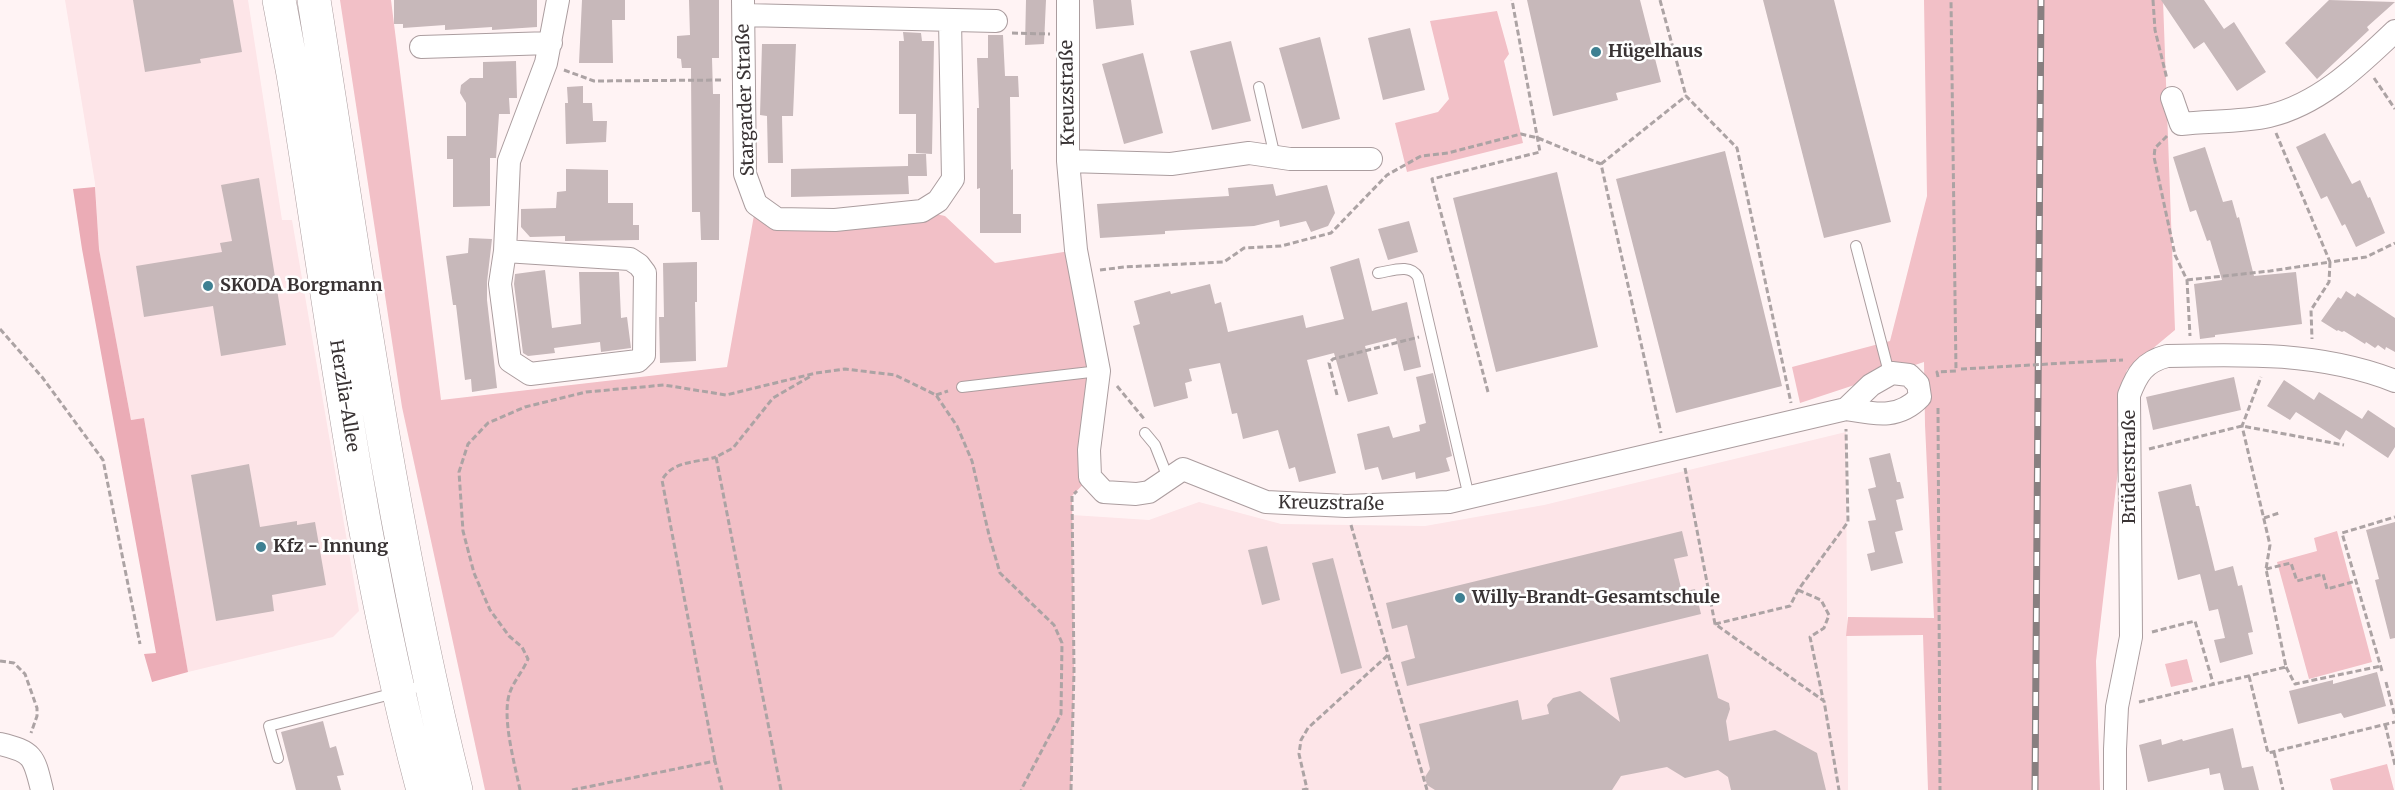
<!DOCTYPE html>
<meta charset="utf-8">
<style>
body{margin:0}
canvas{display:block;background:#fff3f4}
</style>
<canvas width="2395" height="790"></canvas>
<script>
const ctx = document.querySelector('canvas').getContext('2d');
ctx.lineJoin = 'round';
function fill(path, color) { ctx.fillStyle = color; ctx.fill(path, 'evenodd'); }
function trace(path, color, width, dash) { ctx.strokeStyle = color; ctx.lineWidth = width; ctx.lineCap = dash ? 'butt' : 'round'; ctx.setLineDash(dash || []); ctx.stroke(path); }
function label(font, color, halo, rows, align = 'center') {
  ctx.font = font + ' Merriweather,serif'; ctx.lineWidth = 5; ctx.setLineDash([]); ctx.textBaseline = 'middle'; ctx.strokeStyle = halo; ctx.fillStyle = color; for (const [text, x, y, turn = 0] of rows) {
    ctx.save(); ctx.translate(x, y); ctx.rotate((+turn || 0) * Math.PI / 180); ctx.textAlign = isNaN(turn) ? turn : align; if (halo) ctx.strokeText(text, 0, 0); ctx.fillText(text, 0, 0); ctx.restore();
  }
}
const built = new Path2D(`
 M 65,0 L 248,0 L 282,220 L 292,220 L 359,611 L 333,637 L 188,672 L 144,418 L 131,420 L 99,249 L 95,183 Z
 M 1846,432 L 1848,790 L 1071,790 L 1074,671 L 1072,515 L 1149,520 L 1199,502 L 1281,524 L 1425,526 L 1544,505 Z`);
const green = new Path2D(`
 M 340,0 L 391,0 L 441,400 L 727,367 L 756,204 L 777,219 L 922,211 L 945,216 L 995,263 L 1076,250 L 1099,371 L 1090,477 L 1072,496 L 1074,671 L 1071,790 L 485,790 L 402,407 Z
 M 1924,0 L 2163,0 L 2175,330 L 2127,370 L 2120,393 L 2118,470 L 2096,661 L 2100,790 L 1928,790 L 1923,635 L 1846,636 L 1848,617 L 1934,618 L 1925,425 L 1924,362 L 1800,403 L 1792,367 L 1890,341 L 1927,196 Z
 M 1497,11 L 1509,54 L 1504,61 L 1523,143 L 1407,172 L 1395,123 L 1438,112 L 1449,99 L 1430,21 Z
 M 2337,531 L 2372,662 L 2309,679 L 2277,562 L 2317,551 L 2314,538 Z
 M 2187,659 L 2193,682 L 2171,687 L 2165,664 Z
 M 2387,764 L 2394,790 L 2333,790 L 2330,779 Z`);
const forest = new Path2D(`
 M 95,187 L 99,249 L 131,420 L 144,418 L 188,672 L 152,682 L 144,654 L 156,653 L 82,249 L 73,189 Z`);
const building = new Path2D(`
 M 133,0 L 233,0 L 242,52 L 200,59 L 201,63 L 145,72 Z
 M 394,0 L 537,0 L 537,27 L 492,30 L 492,27 L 445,30 L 445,25 L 403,28 L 403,24 L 394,24 Z
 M 582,0 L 625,0 L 625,20 L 612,20 L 613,63 L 579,63 Z
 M 689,0 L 719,0 L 719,58 L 712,58 L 713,94 L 720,94 L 719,240 L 701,240 L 700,212 L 692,212 L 691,68 L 682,68 L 681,59 L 677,58 L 677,36 L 690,35 Z
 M 1026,0 L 1046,0 L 1044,44 L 1025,45 Z
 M 1093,0 L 1131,0 L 1134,25 L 1096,29 Z
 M 1527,0 L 1640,0 L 1661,82 L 1616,93 L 1618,100 L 1553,116 Z
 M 1763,0 L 1834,0 L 1891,222 L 1824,238 Z
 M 2161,0 L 2204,0 L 2224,29 L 2234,22 L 2266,72 L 2237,91 L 2204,42 L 2194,49 Z
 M 2329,0 L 2395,2 L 2367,27 L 2369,30 L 2317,79 L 2285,43 Z
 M 1410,28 L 1425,90 L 1383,100 L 1368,38 Z
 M 903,32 L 921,33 L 922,41 L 934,41 L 932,154 L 916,153 L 916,114 L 899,114 L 899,41 L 904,41 Z
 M 988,35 L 1003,35 L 1005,76 L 1018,76 L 1019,97 L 1010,97 L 1011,170 L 1013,169 L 1013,214 L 1021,214 L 1021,233 L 980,233 L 980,188 L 977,189 L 977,108 L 979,108 L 977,58 L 988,58 Z
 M 1320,37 L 1340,119 L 1302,129 L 1279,48 Z
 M 1231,41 L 1251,121 L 1212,130 L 1190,51 Z
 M 762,44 L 796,44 L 793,116 L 782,116 L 783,163 L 768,163 L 767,116 L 760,115 Z
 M 1143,53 L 1163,133 L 1124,144 L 1102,64 Z
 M 516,61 L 517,98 L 509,98 L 510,114 L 499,114 L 496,158 L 490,158 L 490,206 L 453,207 L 453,159 L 447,159 L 447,136 L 466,136 L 466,103 L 460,93 L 461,85 L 470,78 L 483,78 L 483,62 Z
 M 583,86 L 583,103 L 592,103 L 593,121 L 607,121 L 606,142 L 566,144 L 565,103 L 568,103 L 567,87 Z
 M 2325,133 L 2352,184 L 2360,180 L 2368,198 L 2370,197 L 2385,233 L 2356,247 L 2345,224 L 2342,226 L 2327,196 L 2321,199 L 2296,147 Z
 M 2205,147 L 2223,202 L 2232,200 L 2237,218 L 2239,217 L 2254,276 L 2296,272 L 2302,324 L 2215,335 L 2215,337 L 2200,339 L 2194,284 L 2222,280 L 2210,240 L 2207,241 L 2196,210 L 2190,212 L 2173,157 Z
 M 1725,151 L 1782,386 L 1676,413 L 1616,179 Z
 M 908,154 L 926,154 L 927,176 L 908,176 L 909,194 L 791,197 L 791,169 L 908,166 Z
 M 566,169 L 608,170 L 608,203 L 633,203 L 633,225 L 639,225 L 639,240 L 567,241 L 565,241 L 565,236 L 530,237 L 521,227 L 521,209 L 556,208 L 557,192 L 566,191 Z
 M 1557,172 L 1598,347 L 1496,372 L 1453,198 Z
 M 259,178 L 286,345 L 221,356 L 213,306 L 144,317 L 136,266 L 222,252 L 220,243 L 232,241 L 221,185 Z
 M 1273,184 L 1276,196 L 1327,185 L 1335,213 L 1328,226 L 1311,232 L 1306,221 L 1280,227 L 1279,220 L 1254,226 L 1165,231 L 1165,234 L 1100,238 L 1097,204 L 1229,196 L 1228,188 Z
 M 1409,221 L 1418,252 L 1388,260 L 1378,229 Z
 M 469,238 L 492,239 L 487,282 L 487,300 L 497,388 L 472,392 L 471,379 L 465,380 L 456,305 L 453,305 L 446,256 L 468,253 Z
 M 1359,258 L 1372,311 L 1407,302 L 1421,367 L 1404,371 L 1396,338 L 1365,346 L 1378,394 L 1348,402 L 1334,353 L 1307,360 L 1336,473 L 1299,482 L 1295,467 L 1289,469 L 1278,430 L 1243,439 L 1237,413 L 1232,414 L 1220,363 L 1189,369 L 1192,381 L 1185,383 L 1188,398 L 1154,407 L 1133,326 L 1140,324 L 1134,301 L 1170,291 L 1171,294 L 1210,284 L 1215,304 L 1221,302 L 1228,332 L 1303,315 L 1306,328 L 1344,319 L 1330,267 Z
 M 697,262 L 697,302 L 695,302 L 696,361 L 660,363 L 659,317 L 664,317 L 663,263 Z
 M 545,270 L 552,328 L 581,324 L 579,272 L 619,272 L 621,318 L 627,317 L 631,348 L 601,352 L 600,342 L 554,348 L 555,353 L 528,356 L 523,353 L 514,284 L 515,274 Z
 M 2346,291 L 2355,297 L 2357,293 L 2395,318 L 2395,352 L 2386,347 L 2385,350 L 2378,345 L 2375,348 L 2366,342 L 2365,344 L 2344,331 L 2342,332 L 2338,330 L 2337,331 L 2321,321 L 2338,297 L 2341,299 Z
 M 1433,373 L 1452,456 L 1446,458 L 1450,471 L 1416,479 L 1415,472 L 1382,480 L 1378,467 L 1365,470 L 1357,434 L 1389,426 L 1393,438 L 1420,431 L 1419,425 L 1426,423 L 1416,377 Z
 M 2234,377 L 2241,410 L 2153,430 L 2146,397 Z
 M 2284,380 L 2314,400 L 2319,392 L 2362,419 L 2368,410 L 2395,428 L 2395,447 L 2388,458 L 2346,430 L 2340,440 L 2296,412 L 2290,420 L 2267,406 Z
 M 1890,453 L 1897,482 L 1900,482 L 1904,498 L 1896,500 L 1903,530 L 1895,532 L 1903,563 L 1871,571 L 1867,554 L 1875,552 L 1868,521 L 1876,520 L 1868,489 L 1876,487 L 1869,458 Z
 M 249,464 L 260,527 L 297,521 L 297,525 L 315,522 L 326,585 L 272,595 L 274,611 L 216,621 L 191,475 Z
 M 2191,484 L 2196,506 L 2199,506 L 2215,571 L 2233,566 L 2238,586 L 2242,585 L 2253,632 L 2248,633 L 2253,654 L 2220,663 L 2214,640 L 2225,638 L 2218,609 L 2209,611 L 2200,574 L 2178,580 L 2158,492 Z
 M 2395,522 L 2395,638 L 2390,639 L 2375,580 L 2379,579 L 2366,530 Z
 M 1682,531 L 1688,556 L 1674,559 L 1682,592 L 1695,589 L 1701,614 L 1407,686 L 1401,662 L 1415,658 L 1407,625 L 1392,629 L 1386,603 Z
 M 1267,546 L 1280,600 L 1262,605 L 1248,550 Z
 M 1333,558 L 1362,668 L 1341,674 L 1312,563 Z
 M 1708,654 L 1718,698 L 1729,703 L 1730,709 L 1726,721 L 1729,741 L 1775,730 L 1817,753 L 1826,790 L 1731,790 L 1728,777 L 1718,770 L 1685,778 L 1667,767 L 1621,776 L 1612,790 L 1435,790 L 1427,785 L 1425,777 L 1430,769 L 1419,724 L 1518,700 L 1522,720 L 1549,714 L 1547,705 L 1553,698 L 1580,691 L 1620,722 L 1610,678 Z
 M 2377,672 L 2386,706 L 2344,718 L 2341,713 L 2298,724 L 2289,691 L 2333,680 L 2333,684 Z
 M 323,721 L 330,748 L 336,746 L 344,775 L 337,776 L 341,790 L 296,790 L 281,732 Z
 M 2233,728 L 2242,768 L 2253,766 L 2259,790 L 2224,790 L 2220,773 L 2210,775 L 2209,768 L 2148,782 L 2139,745 L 2161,739 L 2162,745 L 2182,739 L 2183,741 Z`);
const path = new Path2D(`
 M 1660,0 L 1686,96
 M 2153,0 L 2155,30 L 2167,79
 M 1012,33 L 1050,34
 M 564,70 L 594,81 L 724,80
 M 2374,78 L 2395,109
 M 2276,133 L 2330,262 L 2366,257 L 2395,243
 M 2167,136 L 2155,148 L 2154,157 L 2175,255 L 2187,280 L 2190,336
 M 1601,164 L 1686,96 L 1737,148 L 1791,403
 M 1100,270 L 1124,267 L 1224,262 L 1244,248 L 1281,246 L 1331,233 L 1387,175 L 1421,156 L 1448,153 L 1521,134 L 1538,138 L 1601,164 L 1661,433
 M 2187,280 L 2270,271 L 2330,262 L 2329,282 L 2311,310 L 2312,339
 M 0,329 L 42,377 L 103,460 L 140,644
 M 2101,361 L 2123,360
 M 1938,377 L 1937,372 L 1956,371 L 1951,0
 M 1117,386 L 1145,420
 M 1488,392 L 1432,179 L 1540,152 L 1512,0
 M 936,395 L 948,391
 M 1337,395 L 1329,363 L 1333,359 L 1419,337
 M 1938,408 L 1940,790
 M 2149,449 L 2242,426 L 2344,445
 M 1685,468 L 1715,624 L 1824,701 L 1839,790
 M 2264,518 L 2279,513
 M 1351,525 L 1427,790
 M 2266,569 L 2291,563 L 2297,581 L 2323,574 L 2327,589 L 2356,581
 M 1798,590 L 1821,600 L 1829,615 L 1824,628 L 1810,637 L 1823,699
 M 1715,624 L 1790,606 L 1798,590 L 1848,522 L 1846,429
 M 2152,632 L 2195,621 L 2213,683
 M 0,661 L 14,663 L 25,674 L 37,708 L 37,716 L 31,733
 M 2286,667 L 2295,684 L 2381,666
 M 2382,671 L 2342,533 L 2395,517
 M 2249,676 L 2268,753 L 2395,722
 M 2386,682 L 2395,717
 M 2139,702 L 2286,667 L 2266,569 L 2270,545 L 2242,426 L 2261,377
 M 2385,724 L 2395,765
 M 2274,752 L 2283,790
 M 715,761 L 662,480 C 673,460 697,463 716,457
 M 520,790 C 515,765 501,716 510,692 C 514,681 523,671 528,659 L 522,647 L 509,636 L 490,610 L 474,573 L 463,531 L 459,472 L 468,444 L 488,423 L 525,407 L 586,392 L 664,385 L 726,395 L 816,373 L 845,369 L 895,375 L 936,395 L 957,426 L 972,461 L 989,535 L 1000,573 L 1054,625 L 1062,643 L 1061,714 L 1021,790
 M 572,790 L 715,761 L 722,790
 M 781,790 L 716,457 L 733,448 L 773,398 L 811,376
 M 1071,790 L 1074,671 L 1072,496 L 1077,491
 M 1302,790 L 1307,789 L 1299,754 L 1301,740 L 1308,728 L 1388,655`);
const service = new Path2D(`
 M 1259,87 L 1275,157
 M 1856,246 L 1887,365 L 1892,373
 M 1378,273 C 1392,271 1410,263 1418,277 L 1469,497
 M 962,387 L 1099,371
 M 1145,433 L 1155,445 L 1168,478
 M 278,758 L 269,726 L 429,684`);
const minor = new Path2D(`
 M 743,0 L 745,174 L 756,204 L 777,219 L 835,220 L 922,211 L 938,201 L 953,179 L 950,20
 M 1068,0 L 1068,161 L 1076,250 L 1099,371 L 1089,450 L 1090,477 L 1104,492 L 1136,494 L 1149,492 L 1183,469 L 1266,502 L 1346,506 L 1449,502 L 1846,409 C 1875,414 1898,420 1920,397 L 1918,384 L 1909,375 L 1892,373 L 1871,385 L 1846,409
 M 744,15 L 996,21
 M 421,47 L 551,43
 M 2172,98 L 2181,124 C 2209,121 2243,122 2269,116 C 2320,104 2359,65 2395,31
 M 1068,161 L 1171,164 L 1249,153 L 1290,159 L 1371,159
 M 505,251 L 630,259 L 639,265 L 645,273 L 644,355 L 638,361 L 530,374 L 510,361 L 500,284 L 505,251 L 509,161 L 546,63 L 558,0
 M 0,744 C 34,752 34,757 42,790
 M 2115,790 L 2115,749 L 2117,707 L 2131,637 L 2129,395 C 2137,374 2144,362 2167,356 C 2245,354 2321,352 2395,381`);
const primary = new Path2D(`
 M 279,0 L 293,74 C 332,313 360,555 423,790
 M 314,0 C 356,264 391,530 456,790`);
const rail = new Path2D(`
 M 2035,790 L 2041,0`);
const pathBridge = new Path2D(`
 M 1961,369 L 2101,361`);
const markers = [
 [1596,52,6,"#3e8092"],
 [208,286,6,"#3e8092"],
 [261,547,6,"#3e8092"],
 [1460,598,6,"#3e8092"]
];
const poiNames = [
 ["Hügelhaus",1608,52],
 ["SKODA Borgmann",220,286],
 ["Kfz - Innung",273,547],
 ["Willy-Brandt-Gesamtschule",1472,598]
];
const streetNames = [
 ["Kreuzstraße",1068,93,-91],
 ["Stargarder Straße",746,100,-92],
 ["Herzlia-Allee",344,396,81],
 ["Brüderstraße",2130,467,-90],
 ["Kreuzstraße",1331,504,1]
];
fill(built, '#fde5e8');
fill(green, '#f2c0c7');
fill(forest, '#ebacb6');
fill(building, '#c7b8ba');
trace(service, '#ab9d9f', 12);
trace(minor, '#ab9d9f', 24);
trace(primary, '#ab9d9f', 34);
trace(path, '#aca3a4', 3, [6, 3]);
trace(service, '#fff', 10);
trace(minor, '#fff', 22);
trace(primary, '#fff', 33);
trace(rail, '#887f80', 7);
trace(rail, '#fff', 4.5, [14]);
trace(pathBridge, '#aca3a4', 3, [6, 3]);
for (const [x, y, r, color] of markers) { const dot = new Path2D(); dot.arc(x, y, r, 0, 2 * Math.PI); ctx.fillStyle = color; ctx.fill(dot); trace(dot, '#fff', 2); }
label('bold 18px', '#393334', '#fff', poiNames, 'left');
label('18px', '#393334', '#fff', streetNames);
</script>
